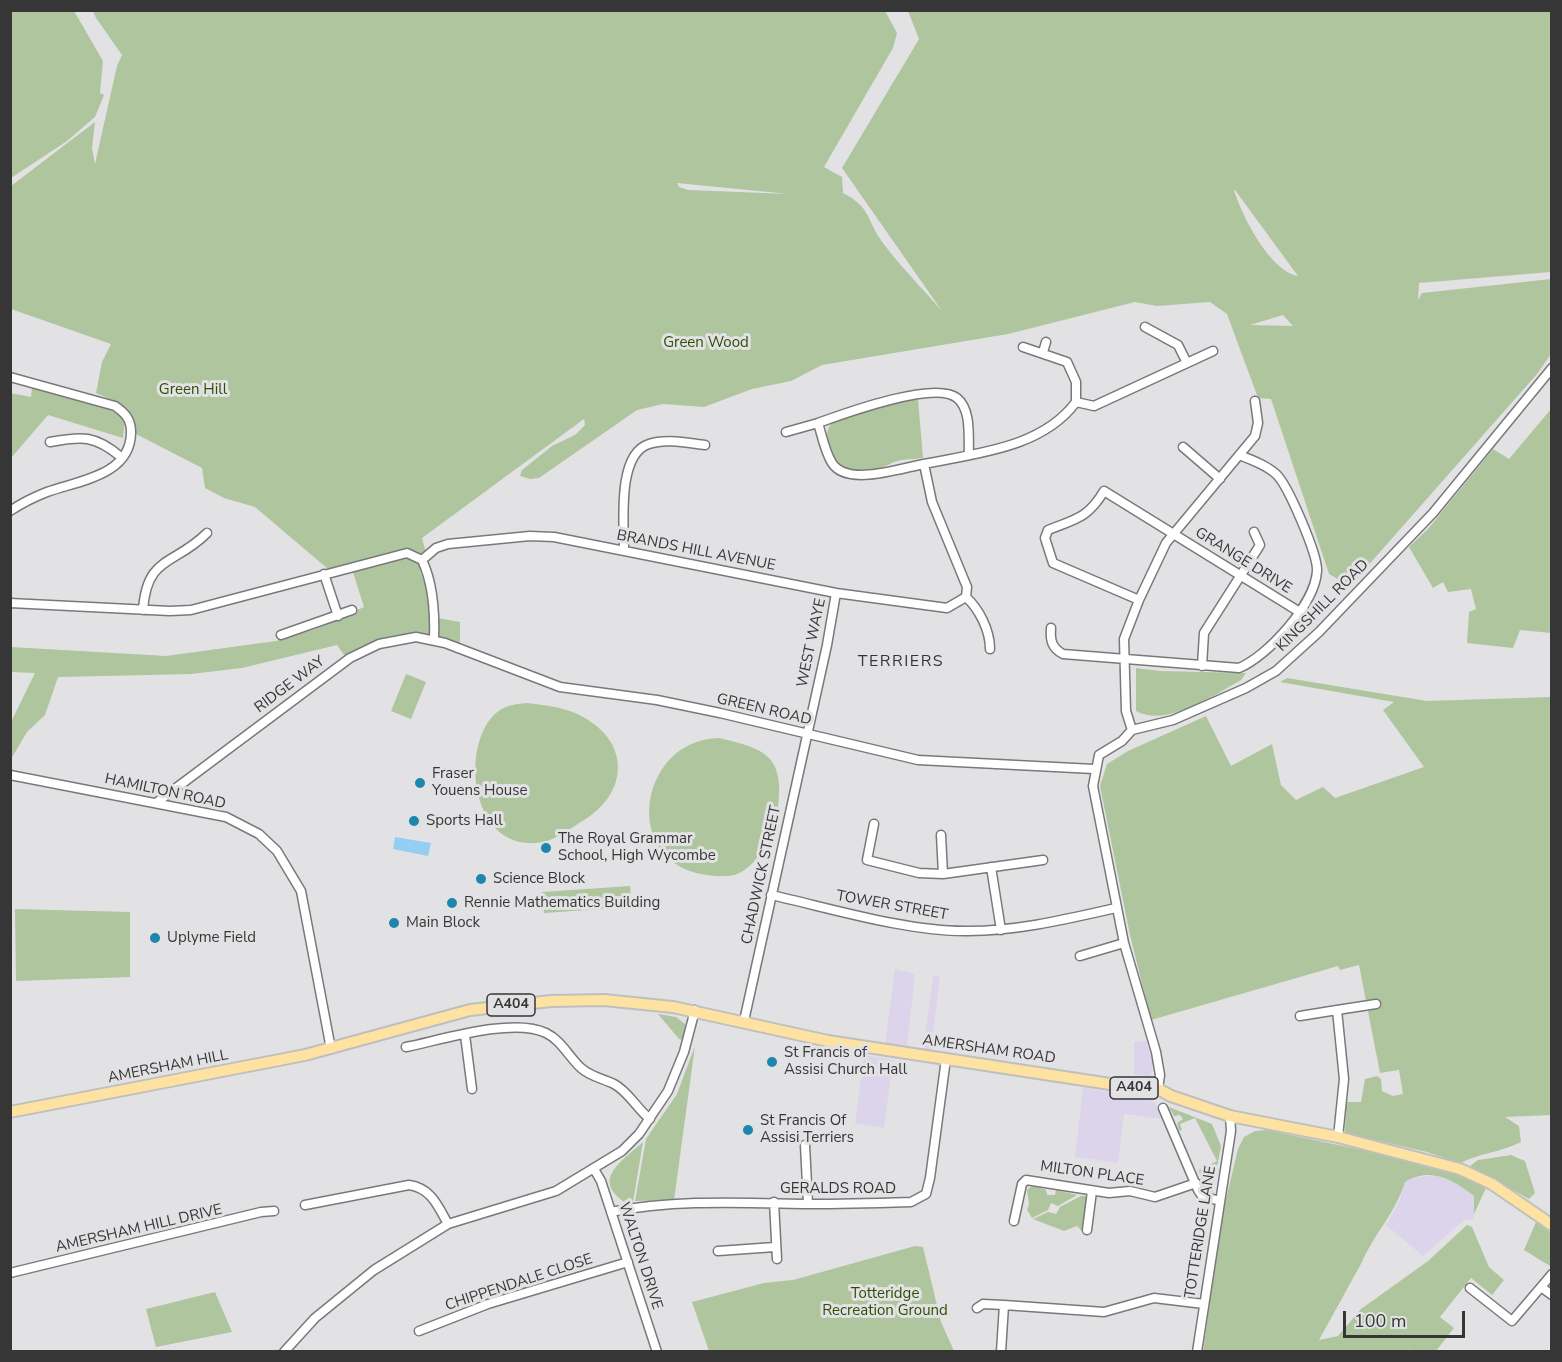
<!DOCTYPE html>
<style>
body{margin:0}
#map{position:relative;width:1562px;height:1362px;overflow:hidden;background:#e2e2e4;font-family:"Nunito Sans",sans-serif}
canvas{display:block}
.frame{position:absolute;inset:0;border:12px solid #363637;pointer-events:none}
.scale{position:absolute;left:1343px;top:1311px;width:122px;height:27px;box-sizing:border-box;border:3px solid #363637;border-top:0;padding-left:8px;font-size:18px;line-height:21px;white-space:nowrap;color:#363637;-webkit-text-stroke:4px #e2e2e4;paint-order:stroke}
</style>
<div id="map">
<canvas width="1562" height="1362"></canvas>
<div class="frame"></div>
<div class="scale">100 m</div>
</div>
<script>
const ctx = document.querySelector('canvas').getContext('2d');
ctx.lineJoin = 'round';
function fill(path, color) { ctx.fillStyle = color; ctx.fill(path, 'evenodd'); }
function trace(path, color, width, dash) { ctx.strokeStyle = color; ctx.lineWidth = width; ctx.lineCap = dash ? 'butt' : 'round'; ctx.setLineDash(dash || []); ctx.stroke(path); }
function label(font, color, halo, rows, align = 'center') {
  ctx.font = font + ' "Nunito Sans",sans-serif'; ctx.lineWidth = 6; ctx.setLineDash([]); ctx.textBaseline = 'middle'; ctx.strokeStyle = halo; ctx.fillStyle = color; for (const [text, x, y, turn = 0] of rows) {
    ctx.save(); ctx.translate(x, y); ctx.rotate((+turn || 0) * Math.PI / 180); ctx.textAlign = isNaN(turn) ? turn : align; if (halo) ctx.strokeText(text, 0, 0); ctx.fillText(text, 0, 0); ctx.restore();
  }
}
const commercial = new Path2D(`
 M 895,969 L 915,974 L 907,1047 L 885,1044 Z
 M 933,976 L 940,977 L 931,1051 L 923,1050 Z
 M 1146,1041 L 1154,1064 L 1153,1071 L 1149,1076 L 1134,1074 L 1134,1042 Z
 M 864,1055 L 893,1060 L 884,1128 L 855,1123 Z
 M 1083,1087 L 1154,1101 L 1162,1119 L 1124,1114 L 1118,1163 L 1075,1157 Z
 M 1435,1175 L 1460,1185 L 1474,1196 L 1474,1214 L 1473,1219 L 1464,1220 L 1423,1256 L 1386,1225 L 1399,1202 L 1405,1182 L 1412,1178 Z`);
const green = new Path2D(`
 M 11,10 L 74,11 L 103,61 L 100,93 L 104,95 L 95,117 L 67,141 L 11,178 Z
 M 93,11 L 885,11 L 897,33 L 893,48 L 824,167 L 842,177 L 843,193 C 872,208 866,220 883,243 C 901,267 923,289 942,311 L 842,168 L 919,39 L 908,11 L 1551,11 L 1551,272 L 1419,283 L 1418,300 L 1422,293 L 1551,279 L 1551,354 L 1537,374 L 1350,586 L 1329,574 L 1271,399 L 1258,398 L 1227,314 L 1210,302 L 1157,306 L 1135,302 L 1008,334 L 822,365 L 791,381 L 752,389 L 704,407 L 663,404 L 637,410 L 539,478 L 530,479 L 520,476 L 522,470 L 552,446 L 575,435 L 585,425 L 584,419 L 422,538 L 429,564 L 420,571 L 438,618 L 460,622 L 460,645 L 411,633 L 380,640 L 345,656 L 337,645 L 242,668 L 191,674 L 58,677 L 45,715 L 27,732 L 11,759 L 10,724 L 35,673 L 11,672 L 11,647 L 166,656 L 276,641 L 316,629 L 364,607 L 350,563 L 328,569 L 255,507 L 224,498 L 205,488 L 202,468 L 136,434 C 131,404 122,405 96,393 L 102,362 L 111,344 L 11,309 L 11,186 L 95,122 L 92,148 L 95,164 L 117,66 L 122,55 L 96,18 ZM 677,183 L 789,194 L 688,190 L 679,187 ZM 1234,190 L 1235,190 L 1298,276 C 1270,271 1242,216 1234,190 ZM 1283,315 L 1293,326 L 1249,325 L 1250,325 Z
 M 32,388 L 111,410 L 125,419 L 123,438 L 48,415 L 11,458 L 10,393 L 31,397 Z
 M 918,399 L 923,458 C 915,459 902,459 894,462 C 872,473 842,481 832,450 C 828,441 824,433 831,424 L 875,407 Z
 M 1551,409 L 1551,633 L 1520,630 L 1513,648 L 1467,643 L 1469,612 L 1476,609 L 1471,589 L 1448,592 L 1443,582 L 1433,588 L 1409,547 L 1428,529 L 1493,449 L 1509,459 Z
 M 1136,668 L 1160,671 L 1246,673 L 1241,680 C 1214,695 1166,728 1136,711 Z
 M 406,674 L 426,682 L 411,719 L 391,711 Z
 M 1287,678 L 1427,701 L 1551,697 L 1551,1115 L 1505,1117 L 1519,1126 L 1521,1142 C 1502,1152 1480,1153 1460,1163 L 1427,1152 L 1345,1133 L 1346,1102 L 1361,1102 L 1365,1079 L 1377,1076 L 1381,1079 L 1382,1091 L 1393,1096 L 1403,1094 L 1399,1070 L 1380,1073 L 1359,965 L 1340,970 L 1338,966 L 1151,1020 L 1130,935 L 1100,786 L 1107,764 L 1128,751 L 1206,716 L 1231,766 L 1272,744 L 1281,785 L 1296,800 L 1323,787 L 1335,798 L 1424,767 L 1383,710 L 1394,702 L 1280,682 Z
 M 526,703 C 545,705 566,707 583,717 C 631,743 628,793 584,820 C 571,828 557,839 543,842 C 468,856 458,738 500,710 C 508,705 517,704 526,703 Z
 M 719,738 C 735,742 758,746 770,759 C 794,786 768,874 728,876 C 615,881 634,739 719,738 Z
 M 630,886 L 632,907 L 544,913 L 542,892 Z
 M 15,909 L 130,912 L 130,977 L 16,981 Z
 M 658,1014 L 676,1017 L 685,1024 L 684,1040 L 679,1039 Z
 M 695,1046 L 674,1200 L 635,1201 L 646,1139 L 677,1094 Z
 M 1169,1107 L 1212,1124 L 1221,1146 L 1212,1193 L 1204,1191 L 1199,1170 L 1217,1161 L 1195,1118 L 1180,1124 L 1182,1130 L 1179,1131 L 1177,1123 L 1183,1119 L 1180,1115 L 1174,1116 Z
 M 1267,1130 L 1414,1161 L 1466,1178 L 1486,1188 L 1474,1214 L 1474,1196 C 1454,1180 1430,1166 1405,1182 C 1395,1214 1374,1234 1362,1262 L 1319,1340 L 1338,1336 L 1361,1309 L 1428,1261 L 1467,1225 L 1472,1227 L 1489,1267 L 1504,1280 L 1492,1295 L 1471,1278 L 1440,1317 L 1454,1328 L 1436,1351 L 1411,1351 L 1409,1349 L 1408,1352 L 1203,1352 L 1222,1216 L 1238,1149 L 1244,1137 L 1255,1131 Z
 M 643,1142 L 633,1202 L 626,1203 C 589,1179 624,1160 643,1142 Z
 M 1511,1155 L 1525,1161 L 1535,1193 L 1529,1199 L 1470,1166 L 1478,1160 Z
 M 1033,1185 L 1046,1190 L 1047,1195 L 1055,1195 L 1056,1190 L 1077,1195 L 1058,1206 L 1051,1203 L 1048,1210 L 1032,1218 L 1027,1210 L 1029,1204 L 1027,1190 Z
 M 1081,1196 L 1088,1196 L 1085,1229 L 1082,1231 L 1077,1226 L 1064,1231 L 1033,1219 L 1048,1212 L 1056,1214 L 1060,1207 Z
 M 1536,1222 L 1551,1233 L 1550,1266 L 1524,1250 Z
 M 915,1246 L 923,1247 L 941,1322 L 954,1351 L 709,1351 L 692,1302 L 764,1283 L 793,1280 Z
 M 215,1292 L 232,1332 L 156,1347 L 146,1309 Z`);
const water = new Path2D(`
 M 395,837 L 431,843 L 428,856 L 393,849 Z`);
const minor = new Path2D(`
 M 1145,327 L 1178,345 L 1186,361
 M 1023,347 L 1067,362 L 1076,382 L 1076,402
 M 1043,352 L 1046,342
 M 10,377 L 115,406 C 125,413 131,419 131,432 C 131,476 77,481 47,492 C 34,497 22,503 10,511
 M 786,432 L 818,423
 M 50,442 C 82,436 95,435 121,457
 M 1183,447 L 1220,479
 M 924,464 C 901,468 847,487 832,463 C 825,452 822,436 818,423 C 843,414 935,380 957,398 C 972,410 968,438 969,455
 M 624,550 C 624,522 617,454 649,444 C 665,438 688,443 705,445
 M 422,560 L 436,548 L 448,544 L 530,536 L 554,537 L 836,593 L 947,608 L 966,597
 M 324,574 L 338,616
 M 1139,600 L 1053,563 L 1045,538 L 1048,530 C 1076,519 1088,518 1104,491 L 1298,611
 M 10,603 L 170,611 L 191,610 L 407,553 L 422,560 C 434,585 435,614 434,640
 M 143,610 C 147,555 174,566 207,533
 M 1051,628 C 1050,641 1052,648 1063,654 L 1239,668 C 1268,656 1315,604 1317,571 C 1318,555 1288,485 1276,474 C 1266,465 1252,460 1239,455
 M 281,635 L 352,610
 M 990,649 C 990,630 979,609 966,597 L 967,587 L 932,502 L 924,464 C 977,453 1042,448 1076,402 L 1094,406 L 1213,351
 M 1202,666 L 1204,633 L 1260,545 L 1254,532
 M 1132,730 L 1126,711 L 1124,639 L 1139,600 L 1166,543 L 1255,436 L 1258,423 L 1255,401
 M 10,775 L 226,817 L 259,834 L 277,851 L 301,891 L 331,1049
 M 156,803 L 350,658 L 379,644 L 416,637 L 445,643 L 560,687 L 657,700 L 720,713 L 918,760 L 1094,769
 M 874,824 L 867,860 L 919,873 L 943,874 L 1043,860
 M 941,835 L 943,874
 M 991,867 L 1001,930
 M 771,895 C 830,908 908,932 968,931 C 1018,931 1067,919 1116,908
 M 1080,956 L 1124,943
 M 1300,1016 L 1337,1010
 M 744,1021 L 827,645 L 836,593
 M 465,1035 L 472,1089
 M 406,1047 C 441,1040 513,1017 546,1033 C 561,1040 569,1057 581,1068 C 591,1077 602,1078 614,1084 C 628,1091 637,1109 650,1119
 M 1158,1089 L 1160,1075 L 1156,1052 L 1124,943 L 1093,786 L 1099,755 L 1122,741 L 1132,730 L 1173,720 L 1246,688 L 1276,671 L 1319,632 L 1433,513 L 1552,368
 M 1163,1108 L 1198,1190 L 1202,1196 L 1220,1201
 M 1338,1137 L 1344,1079 L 1337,1010 L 1376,1004
 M 805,1145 L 808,1204
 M 594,1169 L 601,1181 L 657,1352
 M 774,1202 L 777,1259
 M 305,1205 L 409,1185 C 431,1188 438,1206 448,1224
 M 611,1212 C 676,1199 744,1203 810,1204 C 844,1204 878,1203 911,1202 L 926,1194 L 930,1178 L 946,1059
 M 1014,1221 L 1022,1184 L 1026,1180 L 1109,1193 L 1130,1191 L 1155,1197 L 1196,1183
 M 1087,1230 L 1092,1191
 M 718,1251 L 775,1247
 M 10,1273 L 261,1212 L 274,1211
 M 1541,1287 L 1552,1274
 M 1470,1288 L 1512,1321 L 1541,1287 L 1552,1295
 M 977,1308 L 983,1304 L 1004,1305
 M 419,1331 L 488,1304 L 628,1262
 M 284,1352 L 315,1318 L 374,1270 L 448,1224 L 556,1191 L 622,1151 L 639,1134 L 668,1091 L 684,1052 L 695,1010
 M 1001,1352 L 1004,1305 L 1104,1312 L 1154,1298 L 1204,1304
 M 1197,1352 L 1231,1131 L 1230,1116`);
const major = new Path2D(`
 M 10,1112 L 305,1055 L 470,1010 L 551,1001 L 604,1000 L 673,1007 L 828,1041 L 1143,1089 L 1158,1089 L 1171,1096 L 1230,1116 L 1338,1137 L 1460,1169 L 1492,1184 L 1552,1225`);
const markers = [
 [420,783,6,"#1d85ae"],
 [414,821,6,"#1d85ae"],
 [546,848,6,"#1d85ae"],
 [481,879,6,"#1d85ae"],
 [452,903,6,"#1d85ae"],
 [394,923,6,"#1d85ae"],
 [155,938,6,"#1d85ae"],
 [772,1062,6,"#1d85ae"],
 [748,1130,6,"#1d85ae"]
];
const shields = [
 [511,1005,48],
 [1134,1088,48]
];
const shieldNames = [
 ["A404",511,1005],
 ["A404",1134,1088]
];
const parkNames = [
 ["Green Wood",706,343],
 ["Green Hill",193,390],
 ["Totteridge",885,1294],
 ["Recreation Ground",885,1311]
];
const streetNames = [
 ["BRANDS HILL AVENUE",696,551,11],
 ["GRANGE DRIVE",1243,561,32],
 ["KINGSHILL ROAD",1323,606,-45],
 ["WEST WAYE",812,643,-78],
 ["RIDGE WAY",290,685,-37],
 ["GREEN ROAD",764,710,13],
 ["HAMILTON ROAD",165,792,12],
 ["CHADWICK STREET",762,875,-78],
 ["TOWER STREET",892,906,10],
 ["AMERSHAM ROAD",989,1050,8],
 ["AMERSHAM HILL",168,1067,-11],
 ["MILTON PLACE",1092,1174,8],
 ["GERALDS ROAD",838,1189],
 ["AMERSHAM HILL DRIVE",139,1229,-13],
 ["TOTTERIDGE LANE",1201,1232,-81],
 ["WALTON DRIVE",640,1256,72],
 ["CHIPPENDALE CLOSE",519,1283,-18]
];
const poiNames = [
 ["Fraser",432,774],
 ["Youens House",432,791],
 ["Sports Hall",426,821],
 ["The Royal Grammar",558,839],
 ["School, High Wycombe",558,856],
 ["Science Block",493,879],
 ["Rennie Mathematics Building",464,903],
 ["Main Block",406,923],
 ["Uplyme Field",167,938],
 ["St Francis of",784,1053],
 ["Assisi Church Hall",784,1070],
 ["St Francis Of",760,1121],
 ["Assisi Terriers",760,1138]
];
const neighbourhoodNames = [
 ["TERRIERS",901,662]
];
fill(commercial, '#dcd4ea');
fill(green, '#afc59e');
fill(water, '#96cdf2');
trace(minor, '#79797b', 11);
trace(major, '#bfbfbf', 14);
trace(minor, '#fff', 8);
trace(major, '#fee2a1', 10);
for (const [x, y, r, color] of markers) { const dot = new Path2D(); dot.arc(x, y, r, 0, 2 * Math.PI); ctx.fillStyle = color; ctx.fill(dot); trace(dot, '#e2e2e4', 2); }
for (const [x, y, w] of shields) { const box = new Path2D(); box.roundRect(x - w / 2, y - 11, w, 22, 4.5); ctx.fillStyle = '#e2e2e4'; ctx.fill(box); trace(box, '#363637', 1.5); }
label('bold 14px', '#363637', null, shieldNames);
label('15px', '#2e4e00', '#e2e2e4', parkNames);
label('15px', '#363637', '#e2e2e4', streetNames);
label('15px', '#363637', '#e2e2e4', poiNames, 'left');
ctx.letterSpacing = '1.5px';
label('16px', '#363637', '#e2e2e4', neighbourhoodNames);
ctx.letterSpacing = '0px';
</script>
